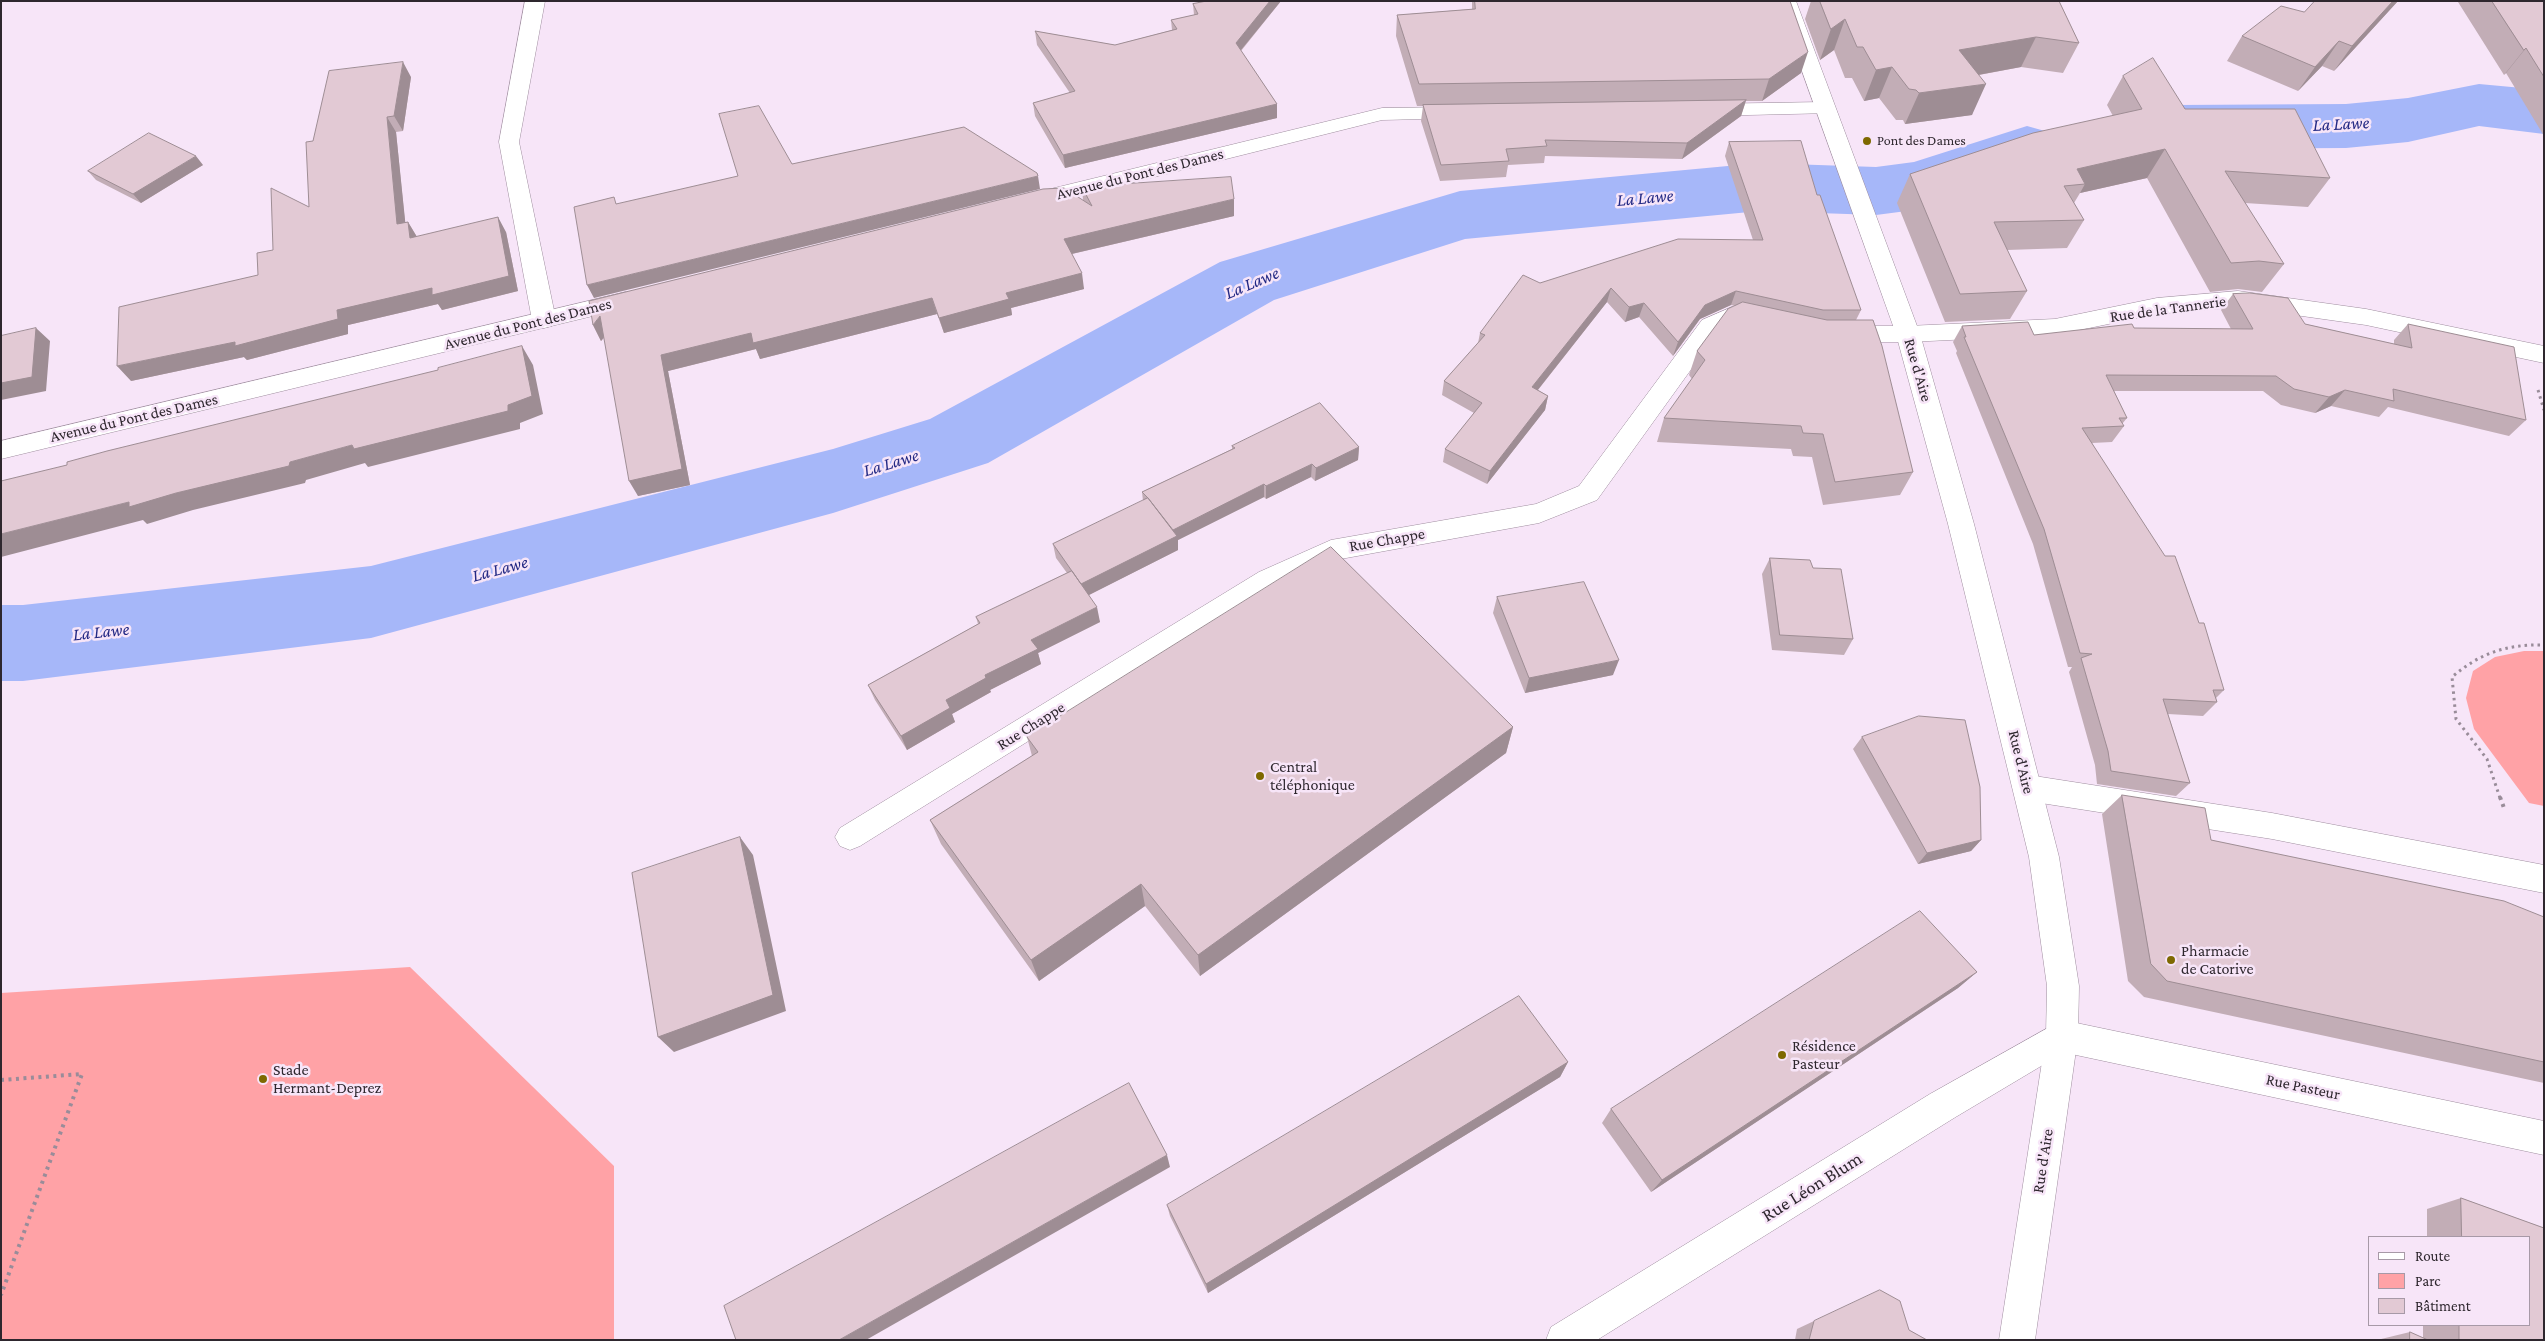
<!DOCTYPE html>
<meta charset="utf-8">
<style>
body{margin:0}
#map{position:relative;width:2545px;height:1341px;overflow:hidden;background:#f7e5f8;font-family:"Crimson Pro",serif}
canvas{display:block}
.frame{position:absolute;inset:0;border:2px solid #2e272e;pointer-events:none}
.legend{position:absolute;left:2368px;top:1236px;width:162px;height:90px;box-sizing:border-box;background:#f7e5f8;border:1px solid #a799a7;margin:0;padding:6px 9px;list-style:none;font-size:15px;color:#2e272e}
.legend li{display:flex;align-items:center;gap:10px;height:25px}
.legend b{width:25px;border:1px solid #a799a7}
</style>
<div id="map">
<canvas width="2545" height="1341"></canvas>
<div class="frame"></div>
<ul class="legend">
<li><b style="height:6px;background:#fff"></b>Route</li>
<li><b style="height:14px;background:#ffa2a6"></b>Parc</li>
<li><b style="height:14px;background:#e2c9d4"></b>Bâtiment</li>
</ul>
</div>
<script>
const ctx = document.querySelector('canvas').getContext('2d');
ctx.lineJoin = 'round';
function fill(path, color) { ctx.fillStyle = color; ctx.fill(path, 'evenodd'); }
function trace(path, color, width, dash) { ctx.strokeStyle = color; ctx.lineWidth = width; ctx.lineCap = dash ? 'butt' : 'round'; ctx.setLineDash(dash || []); ctx.stroke(path); }
function label(font, color, halo, rows, align = 'center') {
  ctx.font = font + ' "Crimson Pro",serif'; ctx.lineWidth = 5; ctx.setLineDash([]); ctx.textBaseline = 'middle'; ctx.strokeStyle = halo; ctx.fillStyle = color; for (const [text, x, y, turn = 0] of rows) {
    ctx.save(); ctx.translate(x, y); ctx.rotate((+turn || 0) * Math.PI / 180); ctx.textAlign = isNaN(turn) ? turn : align; if (halo) ctx.strokeText(text, 0, 0); ctx.fillText(text, 0, 0); ctx.restore();
  }
}
const green = new Path2D(`
 M 2524,651 L 2544,651 L 2544,806 L 2529,803 L 2474,729 L 2466,698 L 2473,671 L 2495,657 Z
 M 410,967 L 614,1166 L 614,1340 L 1,1340 L 1,993 Z`);
const river = new Path2D(`
 M 2479,84 L 2544,90 L 2544,134 L 2479,126 L 2408,142 L 2346,148 L 2176,149 L 2151,143 L 2141,127 L 2151,111 L 2176,105 L 2346,104 L 2408,98 Z
 M 2027,126 L 2052,133 L 2062,149 L 2052,165 L 1947,202 L 1922,209 L 1876,215 L 1760,211 L 1465,239 L 1274,300 L 988,463 L 833,513 L 371,638 L 23,681 L 1,681 L 1,605 L 23,605 L 371,566 L 833,449 L 930,419 L 1220,262 L 1460,191 L 1760,163 L 1876,167 L 1914,162 Z`);
const pathFar1 = new Path2D(`
 M 2538,390 L 2544,410
 M 2500,798 L 2487,759 L 2456,719 L 2452,677 C 2480,653 2507,644 2544,645`);
const path = new Path2D(`
 M 2500,797 L 2504,808
 M 1,1080 L 82,1074 L 1,1295`);
const minor = new Path2D(`
 M 525,1 L 545,1 L 519,142 L 556,320 L 552,326 L 544,328 L 536,326 L 532,320 L 499,142 Z
 M 2238,291 L 2366,309 L 2544,346 L 2544,363 L 2366,325 L 2238,307 L 2157,314 L 2055,335 L 1908,342 L 1841,342 L 1833,340 L 1829,334 L 1833,328 L 1841,326 L 1908,326 L 2055,319 L 2157,298 Z
 M 1732,307 L 1762,314 L 1766,320 L 1762,326 L 1754,328 L 1734,324 L 1718,332 L 1597,500 L 1539,523 L 1335,560 L 1277,586 L 860,846 L 850,850 L 840,846 L 835,837 L 840,828 L 1259,572 L 1331,540 L 1536,504 L 1579,486 L 1702,320 Z
 M 2028,775 L 2272,813 L 2544,865 L 2544,893 L 2272,839 L 2028,801 L 2018,797 L 2014,788 L 2018,779 Z
 M 2062,1020 L 2544,1121 L 2544,1155 L 2062,1052 L 2051,1047 L 2046,1036 L 2051,1025 Z`);
const tertiary = new Path2D(`
 M 1825,102 L 1832,103 L 1835,108 L 1832,113 L 1706,116 L 1699,115 L 1696,110 L 1699,105 L 1706,104 Z
 M 1458,107 L 1465,108 L 1468,113 L 1465,118 L 1382,120 L 1034,207 L 1026,205 L 1023,200 L 1026,195 L 1034,193 L 1382,108 Z
 M 626,292 L 634,294 L 637,300 L 634,306 L 1,459 L 1,441 Z
 M 2062,1020 L 2073,1025 L 2078,1036 L 2073,1047 L 1954,1118 L 1597,1340 L 1546,1340 L 1551,1327 L 1930,1094 Z`);
const secondary = new Path2D(`
 M 1777,1 L 1796,1 L 1920,334 L 1974,524 L 2059,857 L 2079,986 L 2078,1036 L 2035,1340 L 1999,1340 L 2046,1036 L 2047,986 L 2029,857 L 1948,524 L 1896,334 Z`);
const wall = new Path2D(`
 M 1207,1 L 1281,1 L 1241,51 L 1277,104 L 1277,118 L 1065,168 L 1035,116 L 1033,103 L 1070,93 L 1037,45 L 1035,31 L 1115,45 L 1172,30 L 1171,20 L 1194,15 L 1193,4 Z
 M 1472,1 L 1790,1 L 1801,73 L 1762,101 L 1746,101 L 1741,116 L 1682,159 L 1545,156 L 1544,163 L 1508,165 L 1506,177 L 1440,181 L 1421,121 L 1423,106 L 1417,106 L 1396,36 L 1397,15 L 1472,9 Z
 M 1811,1 L 2059,1 L 2079,43 L 2063,73 L 2021,67 L 1979,75 L 1972,115 L 1905,124 L 1903,120 L 1896,120 L 1879,98 L 1864,101 L 1852,78 L 1845,78 L 1834,50 L 1820,60 L 1805,19 Z
 M 2398,1 L 2334,71 L 2322,66 L 2298,91 L 2227,61 L 2242,36 L 2304,12 Z
 M 2456,1 L 2544,1 L 2544,136 L 2506,73 L 2504,75 L 2458,2 Z
 M 2123,76 L 2185,109 L 2330,178 L 2308,207 L 2245,203 L 2284,264 L 2262,292 L 2238,289 L 2210,292 L 2147,178 L 2080,193 L 2074,203 L 2084,220 L 2067,248 L 2007,250 L 2027,291 L 2010,319 L 1945,322 L 1897,203 L 1910,174 L 2113,116 L 2107,105 Z
 M 411,77 L 403,131 L 396,132 L 405,222 L 408,222 L 417,237 L 506,232 L 518,291 L 442,310 L 438,304 L 348,325 L 348,334 L 247,360 L 244,357 L 131,381 L 258,275 L 273,250 L 309,207 L 313,141 Z
 M 1729,142 L 1817,195 L 1861,310 L 1856,320 L 1913,472 L 1900,495 L 1823,505 L 1812,457 L 1793,456 L 1791,449 L 1657,442 L 1664,418 L 1692,379 L 1689,375 L 1697,351 L 1735,306 L 1731,305 L 1700,319 L 1673,356 L 1639,317 L 1625,322 L 1607,302 L 1538,390 L 1548,396 L 1545,410 L 1487,484 L 1443,462 L 1445,449 L 1474,413 L 1442,395 L 1444,381 L 1478,343 L 1480,333 L 1540,283 L 1753,240 L 1725,156 Z
 M 203,165 L 141,203 L 96,180 L 88,171 Z
 M 1082,187 L 1234,216 L 1072,254 L 1084,289 L 1011,308 L 1012,315 L 944,333 L 937,314 L 760,359 L 756,349 L 668,371 L 690,485 L 638,496 L 604,338 L 601,341 L 593,325 L 1083,200 Z
 M 2233,294 L 2305,324 L 2394,344 L 2394,340 L 2408,324 L 2526,420 L 2509,436 L 2388,407 L 2379,417 L 2331,406 L 2315,413 L 2281,405 L 2263,391 L 2114,391 L 2127,418 L 2122,424 L 2124,426 L 2112,442 L 2092,443 L 2224,690 L 2216,698 L 2217,702 L 2203,716 L 2168,714 L 2190,783 L 2176,796 L 2097,784 L 2095,765 L 2069,672 L 2072,667 L 2068,667 L 2033,544 L 1956,353 L 1957,351 L 1953,342 L 1962,326 L 2034,335 L 2134,328 L 2231,329 L 2221,310 Z
 M 1232,446 L 1359,447 L 1358,460 L 1315,481 L 1311,477 L 1266,499 L 1264,497 L 1178,540 L 1178,550 L 1089,595 L 1100,622 L 1038,653 L 1041,664 L 990,690 L 991,692 L 952,714 L 955,722 L 907,750 L 875,700 L 868,685 L 978,624 L 976,617 L 1067,573 L 1056,558 L 1053,544 L 1143,501 L 1142,492 L 1232,449 Z
 M 1770,558 L 1813,568 L 1853,639 L 1844,655 L 1772,650 L 1762,574 Z
 M 1497,597 L 1613,675 L 1525,693 L 1493,613 Z
 M 1513,727 L 1506,753 L 1200,976 L 1145,906 L 1039,981 L 941,844 L 930,820 L 1032,756 L 1027,737 Z
 M 1862,737 L 1981,840 L 1971,851 L 1918,864 L 1853,749 Z
 M 2122,795 L 2211,840 L 2544,917 L 2544,1083 L 2144,997 L 2128,981 L 2102,814 Z
 M 1977,972 L 1958,988 L 1651,1192 L 1602,1123 L 1611,1109 Z
 M 1568,1062 L 1560,1077 L 1208,1293 L 1170,1216 L 1167,1205 Z
 M 2461,1198 L 2544,1228 L 2544,1340 L 2377,1340 L 2410,1332 L 2423,1338 L 2423,1325 L 2529,1325 L 2529,1237 L 2427,1237 L 2427,1209 Z
 M 1814,1321 L 1909,1330 L 1927,1340 L 1795,1340 L 1797,1329 Z`);
const shadedWall = new Path2D(`
 M 1270,1 L 1281,1 L 1236,56 L 1236,43 Z
 M 2393,1 L 2398,1 L 2334,71 L 2352,46 Z
 M 1845,19 L 1834,50 L 1820,60 L 1831,29 Z
 M 2036,37 L 2021,67 L 1945,81 L 1959,50 Z
 M 2339,41 L 2322,66 L 2298,91 L 2315,67 Z
 M 2526,48 L 2506,73 L 2504,75 L 2524,50 Z
 M 1808,52 L 1801,73 L 1762,101 L 1769,79 Z
 M 403,62 L 411,77 L 403,131 L 394,116 Z
 M 1892,67 L 1879,98 L 1864,101 L 1876,70 Z
 M 1986,84 L 1972,115 L 1905,124 L 1919,93 Z
 M 1746,100 L 1741,116 L 1682,159 L 1687,143 Z
 M 1277,104 L 1277,118 L 1065,168 L 1063,155 Z
 M 387,117 L 396,132 L 407,239 L 397,224 Z
 M 2165,149 L 2147,178 L 2080,193 L 2085,184 L 2077,169 Z
 M 196,156 L 203,165 L 141,203 L 133,194 Z
 M 1038,176 L 1040,189 L 594,298 L 587,285 Z
 M 1234,199 L 1234,216 L 1067,255 L 1064,239 Z
 M 498,217 L 506,232 L 518,291 L 442,310 L 438,304 L 348,325 L 348,334 L 247,360 L 244,357 L 131,381 L 117,366 L 235,342 L 337,310 Z
 M 408,222 L 417,237 L 410,238 Z
 M 1082,273 L 1084,289 L 1011,308 L 1012,315 L 944,333 L 939,318 L 1006,293 Z
 M 1611,288 L 1607,302 L 1529,401 L 1532,387 Z
 M 1736,291 L 1731,305 L 1700,319 L 1673,356 L 1678,342 L 1705,305 Z
 M 932,298 L 937,314 L 760,359 L 756,349 L 668,371 L 690,485 L 638,496 L 629,481 L 661,355 L 751,333 Z
 M 1644,303 L 1639,317 L 1625,322 L 1629,307 Z
 M 600,316 L 608,332 L 601,341 L 593,325 Z
 M 36,328 L 50,341 L 46,391 L 1,400 L 1,383 Z
 M 522,346 L 533,365 L 543,414 L 520,423 L 520,429 L 368,467 L 365,463 L 306,480 L 305,483 L 193,510 L 147,524 L 143,520 L 1,557 L 1,534 L 129,502 L 176,493 L 352,445 L 508,405 Z
 M 2345,390 L 2331,406 L 2315,413 L 2329,397 Z
 M 1548,396 L 1545,410 L 1487,484 L 1490,471 Z
 M 1359,447 L 1358,460 L 1315,481 L 1316,468 Z
 M 1312,464 L 1311,477 L 1266,499 L 1266,486 Z
 M 1264,484 L 1264,497 L 1178,540 L 1178,550 L 1083,598 L 1081,584 L 1173,530 Z
 M 1097,607 L 1100,622 L 1038,653 L 1041,664 L 990,690 L 991,692 L 952,714 L 955,722 L 907,750 L 901,736 L 946,700 L 985,675 L 1031,640 Z
 M 1619,660 L 1613,675 L 1525,693 L 1529,678 Z
 M 1513,727 L 1506,753 L 1200,976 L 1198,955 Z
 M 740,837 L 753,855 L 786,1011 L 674,1052 L 658,1037 Z
 M 1981,840 L 1971,851 L 1918,864 L 1927,853 Z
 M 1141,884 L 1145,906 L 1039,981 L 1031,960 Z
 M 1977,972 L 1958,988 L 1651,1192 L 1662,1180 Z
 M 1568,1062 L 1560,1077 L 1208,1293 L 1206,1284 Z
 M 1167,1155 L 1170,1167 L 866,1340 L 839,1340 Z`);
const building = new Path2D(`
 M 1207,1 L 1270,1 L 1236,43 L 1277,104 L 1063,155 L 1033,103 L 1075,91 L 1035,31 L 1115,45 L 1177,29 L 1171,20 L 1198,14 L 1193,4 Z
 M 1475,1 L 1790,1 L 1808,52 L 1769,79 L 1419,84 L 1397,15 L 1475,9 Z
 M 1820,1 L 2059,1 L 2079,43 L 2036,37 L 1959,50 L 1986,84 L 1919,93 L 1916,90 L 1909,89 L 1892,67 L 1876,70 L 1863,47 L 1857,47 L 1845,19 L 1831,29 Z
 M 2315,1 L 2393,1 L 2352,46 L 2339,41 L 2315,67 L 2242,36 L 2281,6 L 2304,12 Z
 M 2492,1 L 2544,1 L 2544,77 L 2526,48 L 2524,50 Z
 M 2153,58 L 2185,109 L 2295,109 L 2330,178 L 2225,171 L 2284,264 L 2259,261 L 2231,263 L 2165,149 L 2077,169 L 2085,184 L 2064,186 L 2084,220 L 1994,222 L 2027,291 L 1960,294 L 1910,174 L 2033,133 L 2142,109 L 2123,76 Z
 M 403,62 L 394,116 L 387,117 L 397,224 L 408,222 L 410,238 L 498,217 L 509,276 L 432,295 L 432,288 L 337,310 L 338,319 L 235,346 L 235,342 L 117,366 L 119,307 L 258,275 L 257,253 L 273,250 L 271,188 L 309,207 L 306,142 L 313,141 L 329,71 Z
 M 1746,100 L 1687,143 L 1545,140 L 1547,146 L 1506,149 L 1509,161 L 1441,165 L 1423,105 Z
 M 759,106 L 792,164 L 964,127 L 1037,173 L 1038,176 L 587,285 L 574,207 L 614,197 L 616,204 L 738,176 L 719,114 Z
 M 149,133 L 196,156 L 133,194 L 88,171 Z
 M 1801,141 L 1817,195 L 1820,195 L 1861,310 L 1823,310 L 1736,291 L 1705,305 L 1678,342 L 1644,303 L 1629,307 L 1611,288 L 1532,387 L 1548,396 L 1490,471 L 1445,449 L 1482,403 L 1444,381 L 1485,335 L 1480,333 L 1523,275 L 1540,283 L 1678,239 L 1763,240 L 1729,142 Z
 M 1231,177 L 1234,199 L 1064,239 L 1082,273 L 1006,293 L 1009,299 L 939,318 L 932,298 L 753,343 L 751,333 L 661,355 L 682,469 L 629,481 L 600,316 L 593,325 L 589,301 L 1043,189 L 1064,188 L 1092,206 L 1082,187 Z
 M 2250,293 L 2288,298 L 2305,324 L 2412,348 L 2408,324 L 2514,347 L 2526,420 L 2393,389 L 2394,401 L 2345,390 L 2329,397 L 2294,389 L 2276,376 L 2106,375 L 2127,418 L 2119,418 L 2124,426 L 2082,428 L 2165,556 L 2175,556 L 2199,623 L 2204,623 L 2224,690 L 2213,690 L 2217,702 L 2163,699 L 2190,783 L 2111,771 L 2108,751 L 2081,658 L 2092,654 L 2080,653 L 2044,529 L 1964,337 L 1966,337 L 1962,326 L 2028,322 L 2034,335 L 2132,324 L 2134,328 L 2253,329 L 2233,294 Z
 M 1743,302 L 1827,320 L 1873,320 L 1882,346 L 1913,472 L 1835,482 L 1823,434 L 1803,433 L 1801,426 L 1664,418 L 1705,360 L 1697,351 L 1728,309 Z
 M 36,328 L 32,377 L 1,383 L 1,336 Z
 M 522,346 L 532,396 L 508,405 L 508,411 L 354,449 L 352,445 L 290,462 L 289,466 L 176,493 L 129,507 L 129,502 L 1,534 L 1,481 L 67,465 L 67,462 L 107,451 L 438,370 L 438,368 Z
 M 1320,403 L 1359,447 L 1316,468 L 1312,464 L 1266,486 L 1264,484 L 1173,530 L 1148,498 L 1142,492 L 1235,448 L 1232,446 Z
 M 1148,498 L 1177,536 L 1081,584 L 1053,544 Z
 M 1331,547 L 1513,727 L 1198,955 L 1141,884 L 1031,960 L 930,820 L 1038,752 L 1027,737 Z
 M 1770,558 L 1810,560 L 1813,568 L 1841,569 L 1853,639 L 1780,635 Z
 M 1072,571 L 1097,607 L 1031,640 L 1038,649 L 985,675 L 986,678 L 946,700 L 950,708 L 901,736 L 868,685 L 980,623 L 976,617 Z
 M 1584,582 L 1619,660 L 1529,678 L 1497,597 Z
 M 1919,716 L 1965,720 L 1980,787 L 1981,840 L 1927,853 L 1862,737 Z
 M 2122,795 L 2205,808 L 2211,840 L 2504,901 L 2544,917 L 2544,1062 L 2167,981 L 2151,964 Z
 M 740,837 L 773,995 L 658,1037 L 632,873 Z
 M 1920,911 L 1977,972 L 1662,1180 L 1611,1109 Z
 M 1519,996 L 1568,1062 L 1206,1284 L 1167,1205 Z
 M 1129,1083 L 1167,1155 L 839,1340 L 736,1340 L 724,1306 Z
 M 2461,1198 L 2544,1228 L 2544,1340 L 2459,1340 L 2459,1325 L 2529,1325 L 2529,1237 L 2462,1237 Z
 M 1880,1290 L 1900,1301 L 1909,1330 L 1927,1340 L 1809,1340 L 1814,1321 Z
 M 2410,1332 L 2428,1340 L 2410,1340 Z`);
const markers = [
 [1867,141,5,"#7e6900"],
 [1260,776,5,"#7e6900"],
 [2171,960,5,"#7e6900"],
 [1782,1055,5,"#7e6900"],
 [263,1079,5,"#7e6900"]
];
const farPoinames = [
 ["Pont des Dames",1877,141]
];
const streetNames = [
 ["Avenue du Pont des Dames",1140,174,-14],
 ["Rue de la Tannerie",2168,309,-8],
 ["Avenue du Pont des Dames",528,324,-14],
 ["Rue d'Aire",1918,370,74],
 ["Avenue du Pont des Dames",134,418,-13],
 ["Rue Chappe",1387,540,-10],
 ["Rue Chappe",1031,726,-32],
 ["Rue d'Aire",2021,762,76],
 ["Rue Pasteur",2303,1087,12],
 ["Rue d'Aire",2043,1161,-81]
];
const poiNames = [
 ["Central",1270,767],
 ["téléphonique",1270,785],
 ["Pharmacie",2181,951],
 ["de Catorive",2181,969],
 ["Résidence",1792,1046],
 ["Pasteur",1792,1064],
 ["Stade",273,1070],
 ["Hermant-Deprez",273,1088]
];
const waterNames = [
 ["La Lawe",2341,124,-3],
 ["La Lawe",1645,198,-5],
 ["La Lawe",1252,283,-23],
 ["La Lawe",891,463,-17],
 ["La Lawe",500,569,-15],
 ["La Lawe",101,632,-6]
];
const nearStreetnames = [
 ["Rue Léon Blum",1812,1187,-32]
];
fill(green, '#ffa2a6');
fill(river, '#a6b7f9');
trace(minor, '#9f8e9f', 1);
trace(tertiary, '#9f8e9f', 1);
trace(secondary, '#9f8e9f', 1);
trace(pathFar1, '#998c99', 3, [2.5, 4]);
trace(path, '#998c99', 4, [3, 4.5]);
fill(minor, '#fff');
fill(tertiary, '#fff');
fill(secondary, '#fff');
fill(wall, '#c2adb6');
fill(shadedWall, '#9e8d94');
fill(building, '#e2c9d4');
trace(building, '#9e8d94', 1);
for (const [x, y, r, color] of markers) { const dot = new Path2D(); dot.arc(x, y, r, 0, 2 * Math.PI); ctx.fillStyle = color; ctx.fill(dot); trace(dot, '#f7e5f8', 2); }
label('14px', '#2e272e', '#f7e5f8', farPoinames, 'left');
label('16px', '#2e272e', '#f7e5f8', streetNames);
label('16px', '#2e272e', '#f7e5f8', poiNames, 'left');
label('italic 18px', '#232984', '#f7e5f8', waterNames);
label('19px', '#2e272e', '#f7e5f8', nearStreetnames);
</script>
